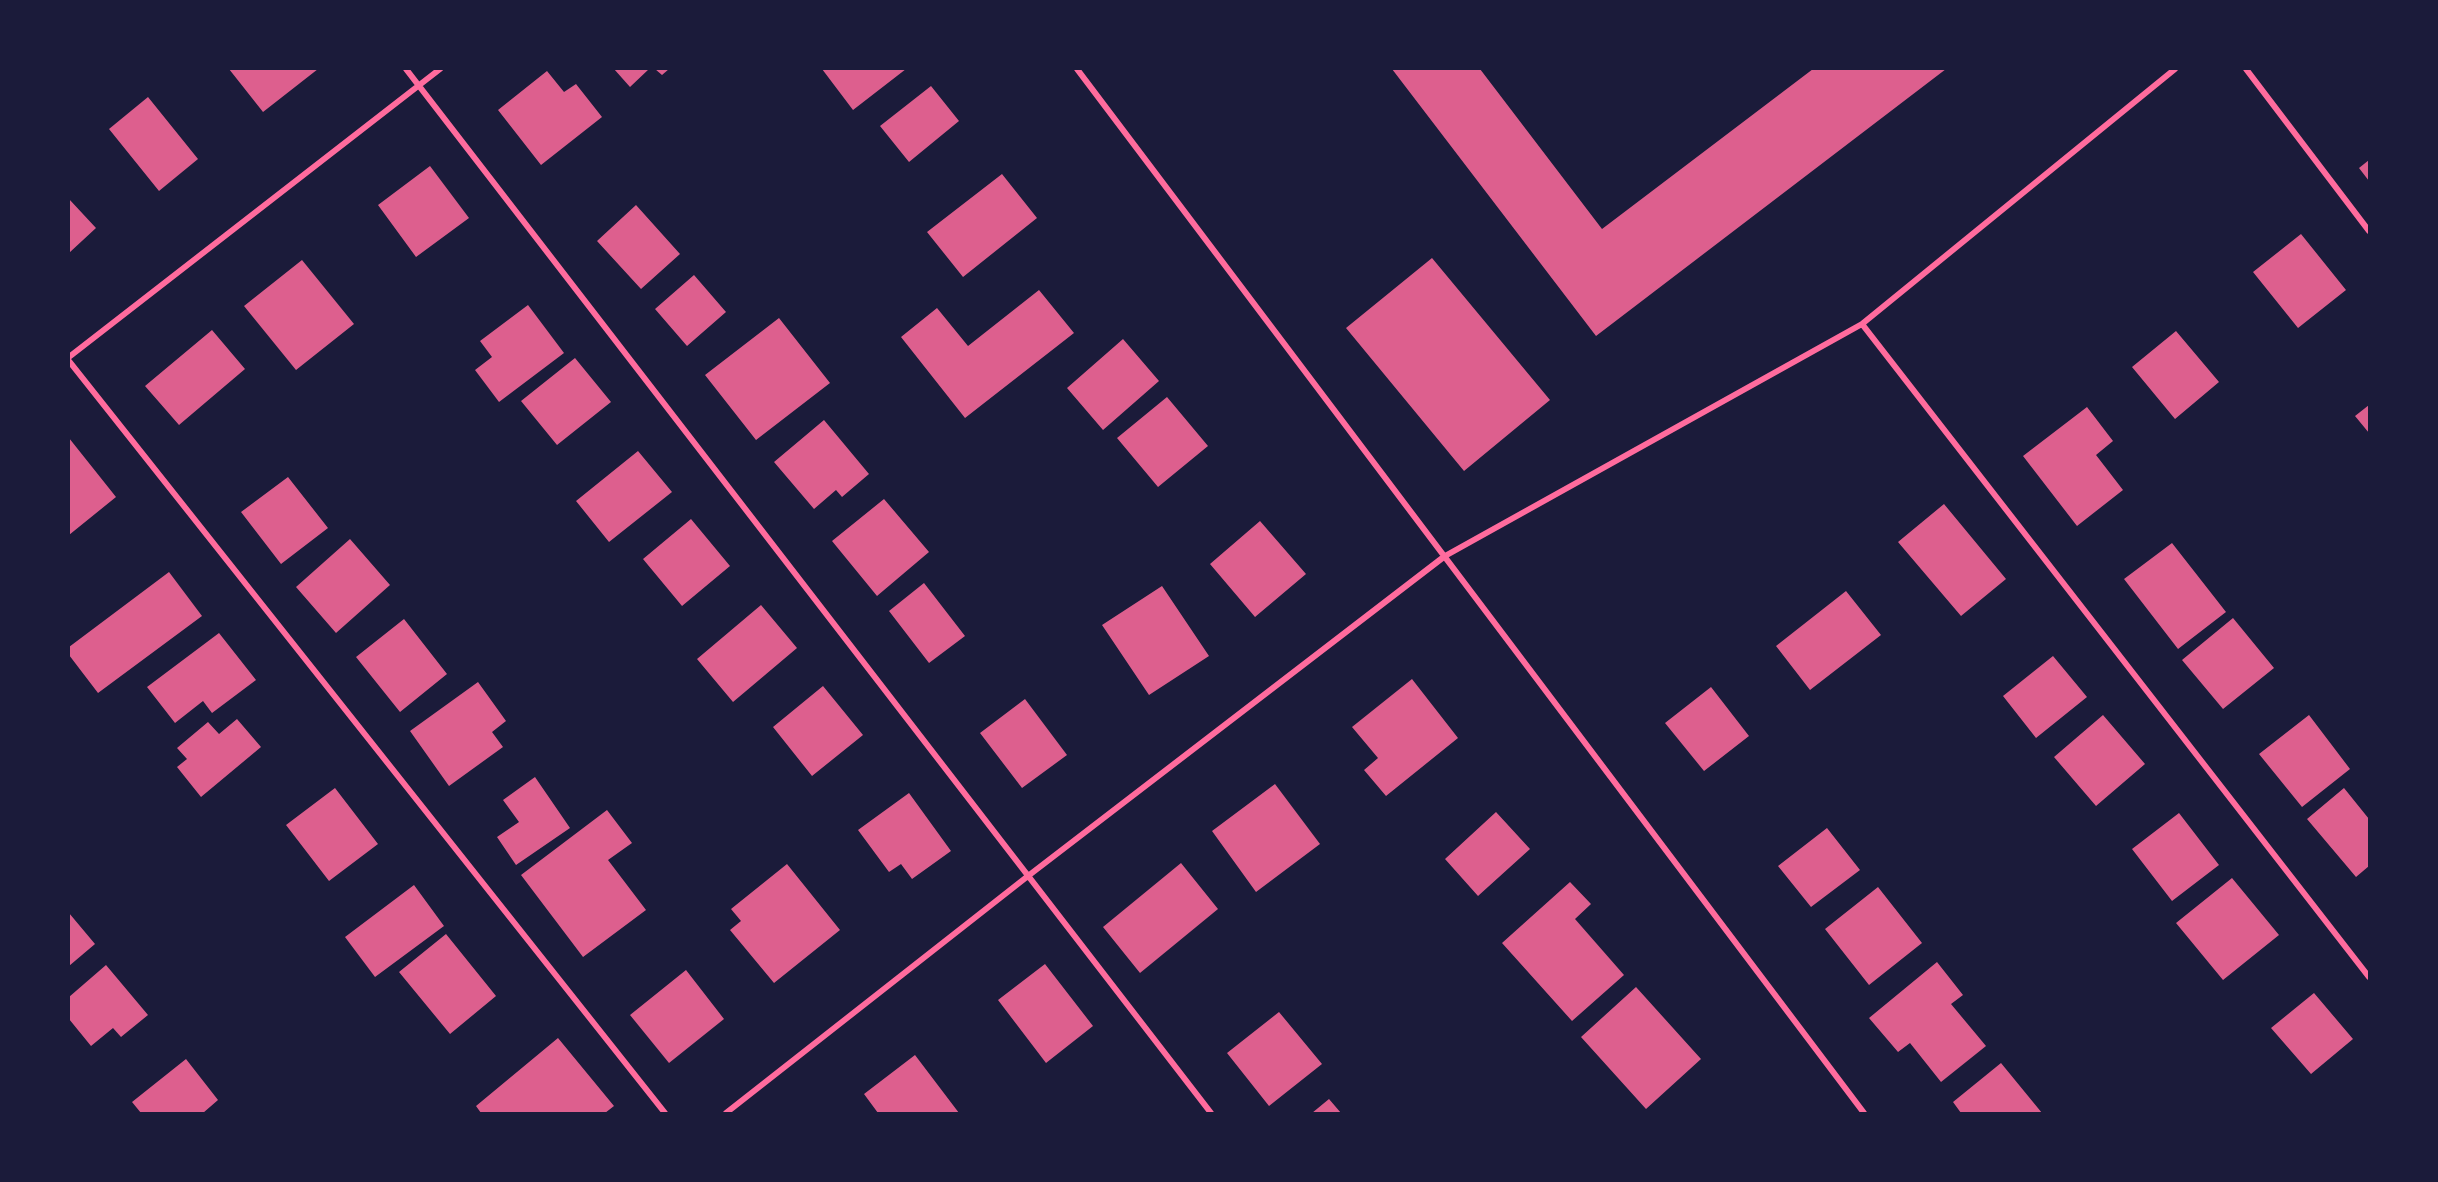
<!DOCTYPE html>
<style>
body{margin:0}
#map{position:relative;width:2438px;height:1182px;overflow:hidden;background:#1b1b3a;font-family:Inter,sans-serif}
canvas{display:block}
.frame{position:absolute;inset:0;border:70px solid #1b1b3a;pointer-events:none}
</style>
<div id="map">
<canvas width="2438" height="1182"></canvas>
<div class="frame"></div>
</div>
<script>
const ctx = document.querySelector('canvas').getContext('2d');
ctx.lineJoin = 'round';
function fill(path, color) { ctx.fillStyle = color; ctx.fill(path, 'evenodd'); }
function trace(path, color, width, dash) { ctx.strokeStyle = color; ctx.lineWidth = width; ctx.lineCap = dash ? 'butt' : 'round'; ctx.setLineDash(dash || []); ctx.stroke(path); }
const building = new Path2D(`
 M 229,69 L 318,69 L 263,112 Z
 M 614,69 L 649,69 L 630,87 Z
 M 655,69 L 669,69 L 662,75 Z
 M 822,69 L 906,69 L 853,110 Z
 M 1392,69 L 1480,69 L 1602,229 L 1813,69 L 1946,69 L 1596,336 Z
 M 547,71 L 564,92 L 576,84 L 602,117 L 541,165 L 498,110 Z
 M 931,86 L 959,121 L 909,162 L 880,126 Z
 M 148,97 L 198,159 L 159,191 L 109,129 Z
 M 2369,160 L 2369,181 L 2359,168 Z
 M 430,166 L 469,218 L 416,257 L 378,205 Z
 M 1002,174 L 1037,218 L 963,277 L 927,232 Z
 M 69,199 L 96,228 L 69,253 Z
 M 636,205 L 680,254 L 641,289 L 597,241 Z
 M 2301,234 L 2346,290 L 2298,328 L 2253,272 Z
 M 1432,258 L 1550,400 L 1464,471 L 1346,328 Z
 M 302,260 L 354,324 L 296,370 L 244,306 Z
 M 694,275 L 726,312 L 687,346 L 655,309 Z
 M 1039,290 L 1074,333 L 965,418 L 901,337 L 937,308 L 968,346 Z
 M 528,305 L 564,353 L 499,402 L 475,370 L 492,357 L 480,341 Z
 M 779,318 L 830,383 L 756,440 L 705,375 Z
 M 212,330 L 245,369 L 179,425 L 145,386 Z
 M 2176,331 L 2219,382 L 2175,419 L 2132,367 Z
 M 1123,339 L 1159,381 L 1103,430 L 1067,388 Z
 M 575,358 L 611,402 L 557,445 L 521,401 Z
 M 1167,397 L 1208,446 L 1158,487 L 1117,438 Z
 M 2369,405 L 2369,433 L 2355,416 Z
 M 2087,407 L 2113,441 L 2096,455 L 2123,490 L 2077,526 L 2023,456 Z
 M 824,420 L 869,474 L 842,497 L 836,490 L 814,509 L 774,462 Z
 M 69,438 L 116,497 L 69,535 Z
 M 638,451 L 672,492 L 609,542 L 576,501 Z
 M 288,477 L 328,528 L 281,564 L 241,512 Z
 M 884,499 L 929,552 L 877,596 L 832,541 Z
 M 1944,504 L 2006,579 L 1961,616 L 1898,542 Z
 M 691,519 L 730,566 L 682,606 L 643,559 Z
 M 1260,521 L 1306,574 L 1255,617 L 1210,564 Z
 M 350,539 L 390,585 L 336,633 L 296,587 Z
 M 2172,543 L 2226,612 L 2178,649 L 2124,579 Z
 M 169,572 L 202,616 L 98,693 L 69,655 L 69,647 Z
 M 924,583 L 965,636 L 929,663 L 889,611 Z
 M 1162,586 L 1209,656 L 1149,695 L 1102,625 Z
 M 1846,591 L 1881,635 L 1810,690 L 1776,646 Z
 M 761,605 L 797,648 L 733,702 L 697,659 Z
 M 2233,618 L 2274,668 L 2223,709 L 2182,660 Z
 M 404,619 L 447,674 L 400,712 L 356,657 Z
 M 219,633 L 256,680 L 212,713 L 203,701 L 175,723 L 147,687 Z
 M 2053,656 L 2087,697 L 2036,738 L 2003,696 Z
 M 1412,679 L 1458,738 L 1386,796 L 1364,770 L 1378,758 L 1352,727 Z
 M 478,682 L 506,721 L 492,732 L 503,747 L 449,786 L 410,731 Z
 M 823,686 L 863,735 L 812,776 L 773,727 Z
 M 1711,687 L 1749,736 L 1704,771 L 1665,723 Z
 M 1025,699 L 1067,755 L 1022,788 L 980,733 Z
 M 2103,715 L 2145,764 L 2096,806 L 2054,757 Z
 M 2309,715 L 2350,769 L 2302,807 L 2259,754 Z
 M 237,719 L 261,747 L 201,797 L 177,767 L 187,759 L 177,748 L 208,722 L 219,734 Z
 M 535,777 L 570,828 L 516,865 L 497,837 L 519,822 L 503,800 Z
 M 1275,784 L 1320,844 L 1256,892 L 1212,831 Z
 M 335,788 L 378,844 L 329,881 L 286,825 Z
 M 2344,788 L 2369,819 L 2369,866 L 2356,877 L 2307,819 Z
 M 909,793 L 951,851 L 912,879 L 901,864 L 889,872 L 858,830 Z
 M 607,810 L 632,843 L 608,860 L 646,910 L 583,957 L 521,875 Z
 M 1496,812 L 1530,849 L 1478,896 L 1445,859 Z
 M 2179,813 L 2219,865 L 2172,901 L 2132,849 Z
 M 1827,828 L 1860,870 L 1811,907 L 1778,866 Z
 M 1181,863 L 1218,909 L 1140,973 L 1103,927 Z
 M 787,864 L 840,930 L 774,983 L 730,930 L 741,921 L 731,909 Z
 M 2232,878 L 2279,935 L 2223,980 L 2176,923 Z
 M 1570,882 L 1591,904 L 1575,919 L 1624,975 L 1572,1021 L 1502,943 Z
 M 414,885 L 444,926 L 375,977 L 345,937 Z
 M 1878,887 L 1922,943 L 1869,985 L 1825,929 Z
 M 69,913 L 95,944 L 69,966 Z
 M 446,934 L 496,996 L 450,1034 L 399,972 Z
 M 1937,962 L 1963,995 L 1951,1004 L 1986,1046 L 1941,1082 L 1910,1043 L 1898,1052 L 1869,1018 Z
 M 1045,964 L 1093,1026 L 1046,1063 L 998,1000 Z
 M 106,965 L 148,1015 L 121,1037 L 113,1028 L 91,1046 L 69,1019 L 69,997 Z
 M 686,970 L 724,1019 L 669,1063 L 630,1015 Z
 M 1636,987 L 1701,1059 L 1646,1109 L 1581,1037 Z
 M 2314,993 L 2353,1039 L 2311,1074 L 2271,1028 Z
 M 1279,1012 L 1322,1064 L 1269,1106 L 1227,1053 Z
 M 558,1038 L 614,1106 L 605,1113 L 481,1113 L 476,1106 Z
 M 915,1055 L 959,1113 L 878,1113 L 864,1094 Z
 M 186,1059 L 218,1100 L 203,1113 L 141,1113 L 132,1102 Z
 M 2001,1063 L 2042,1113 L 1961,1113 L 1953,1102 Z
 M 1329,1099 L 1341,1113 L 1312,1113 Z`);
const minor = new Path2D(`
 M 406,69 L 1211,1113
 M 1077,69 L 1864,1113
 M 2246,69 L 2369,231
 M 1862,324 L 2369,977
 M 69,357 L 440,69
 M 69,361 L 665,1113
 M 726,1113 L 1028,876 L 1445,556 L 1862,324 L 2175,69`);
fill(building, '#dd5f8e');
trace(minor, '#ff6b9d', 6);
</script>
